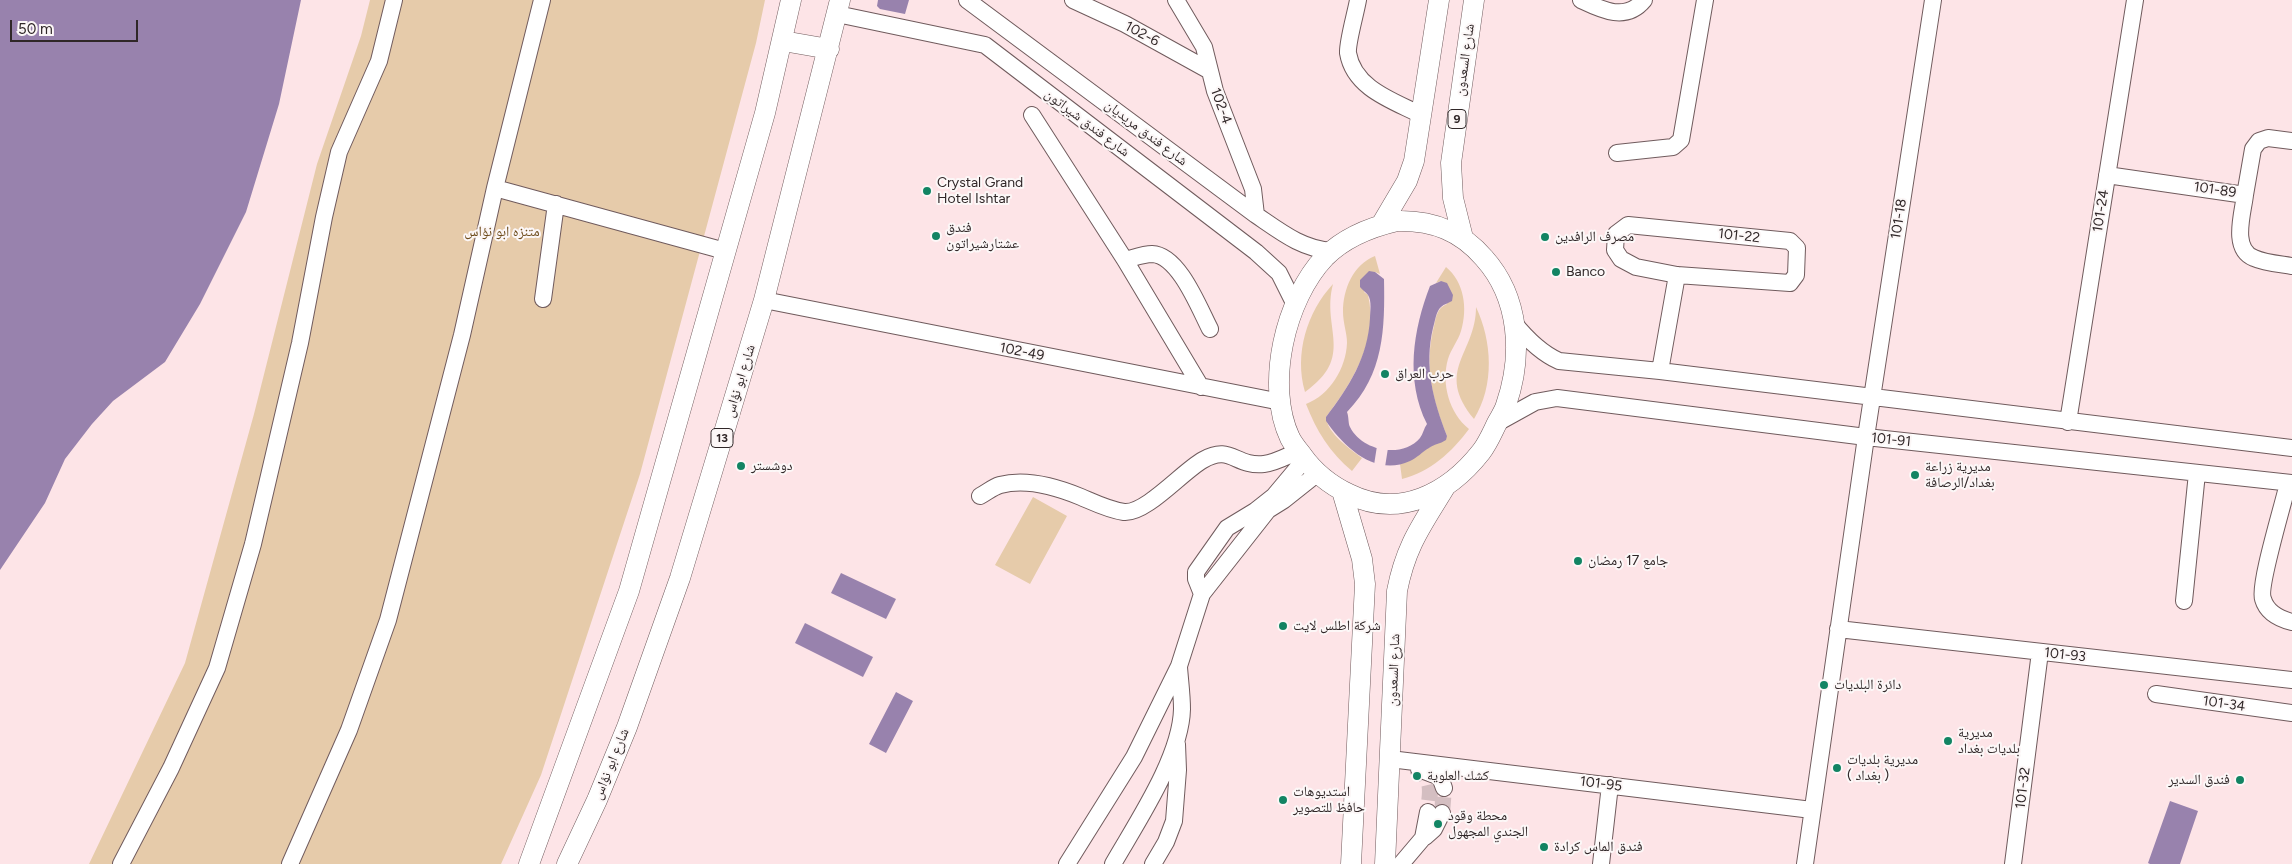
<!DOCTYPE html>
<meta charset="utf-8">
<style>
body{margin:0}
#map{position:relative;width:2292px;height:864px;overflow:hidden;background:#fde4e7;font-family:Figtree,sans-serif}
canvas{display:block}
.scale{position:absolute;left:10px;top:20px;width:128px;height:22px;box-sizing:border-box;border:2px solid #302728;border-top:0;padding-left:6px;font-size:15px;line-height:18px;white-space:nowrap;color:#302728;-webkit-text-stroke:4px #fcf7f7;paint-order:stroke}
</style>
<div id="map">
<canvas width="2292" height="864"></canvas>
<div class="scale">50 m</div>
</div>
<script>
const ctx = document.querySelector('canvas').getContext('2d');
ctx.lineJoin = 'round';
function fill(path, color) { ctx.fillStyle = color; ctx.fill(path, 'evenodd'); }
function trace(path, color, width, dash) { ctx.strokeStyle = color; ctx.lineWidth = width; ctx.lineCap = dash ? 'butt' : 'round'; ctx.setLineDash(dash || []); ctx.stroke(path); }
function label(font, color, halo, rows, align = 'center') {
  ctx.font = font + ' Figtree,"Noto Naskh Arabic",sans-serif'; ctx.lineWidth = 4; ctx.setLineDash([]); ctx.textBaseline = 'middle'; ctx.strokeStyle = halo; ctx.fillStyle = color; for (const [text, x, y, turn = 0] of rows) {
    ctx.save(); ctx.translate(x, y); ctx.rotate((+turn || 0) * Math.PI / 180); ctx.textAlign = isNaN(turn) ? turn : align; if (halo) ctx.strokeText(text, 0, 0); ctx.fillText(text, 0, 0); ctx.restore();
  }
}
const green = new Path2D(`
 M 370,0 L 765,0 L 756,43 L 640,474 L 541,775 L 501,864 L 89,864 L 185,663 L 254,414 L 317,164 L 361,36 Z
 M 1375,256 L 1380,274 L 1375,272 L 1364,292 L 1368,295 C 1379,340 1352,383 1326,417 C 1327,433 1350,449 1362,458 L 1352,471 C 1330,453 1316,430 1306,404 C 1330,395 1346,368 1347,343 C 1347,333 1343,323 1343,312 C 1343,289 1353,265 1375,256 Z
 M 1446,267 C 1464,282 1468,308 1461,331 C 1458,341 1451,349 1448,359 C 1441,383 1449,413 1469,429 C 1452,452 1430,472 1402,479 L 1400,464 C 1412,460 1419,453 1430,447 C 1436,443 1441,441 1447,436 C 1432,399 1424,365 1434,326 C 1436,317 1437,308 1447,304 L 1441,281 L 1436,283 Z
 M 1333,284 C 1321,329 1356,356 1305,392 C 1294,354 1307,312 1333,284 Z
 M 1476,307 C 1492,341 1495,385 1474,419 C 1434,370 1476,354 1476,307 Z
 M 1033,497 L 1067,516 L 1030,584 L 995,565 Z`);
const water = new Path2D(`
 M 0,0 L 301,0 L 279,104 L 246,212 L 200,304 L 165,362 L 113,401 L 92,424 L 65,459 L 45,503 L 0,570 Z
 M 878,0 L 909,0 L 905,14 L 880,9 L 877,6 Z
 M 1369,271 L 1375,272 L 1384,279 C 1385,329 1384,374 1347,412 C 1349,417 1348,423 1350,427 C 1362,451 1402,459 1420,438 C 1423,434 1424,428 1427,424 C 1405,380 1413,330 1430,286 L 1441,281 L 1447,283 L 1453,295 L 1452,301 C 1449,303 1444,304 1441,307 C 1436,311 1435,322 1433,328 C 1424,366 1433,400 1447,436 L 1446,440 C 1440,444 1434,444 1429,448 C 1422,452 1417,458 1410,461 C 1375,477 1344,447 1326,421 L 1326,417 C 1349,387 1368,357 1370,318 C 1370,312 1372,301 1368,295 C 1366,292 1362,290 1360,287 L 1360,280 Z
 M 841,573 L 896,599 L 886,619 L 831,593 Z
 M 805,623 L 873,657 L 863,677 L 795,643 Z
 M 896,692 L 913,701 L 886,753 L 869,744 Z
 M 2170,801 L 2198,811 L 2180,864 L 2150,864 L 2148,863 Z`);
const pier = new Path2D(`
 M 1377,446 L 1388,448 L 1385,467 L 1374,465 Z`);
const minorTunnel = new Path2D(`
 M 1414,767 C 1435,780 1430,790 1428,812
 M 1442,813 L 1444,788`);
const minor = new Path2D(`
 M 967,0 L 1256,215 C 1281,232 1302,249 1332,251
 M 1073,0 L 1125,24 L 1210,71
 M 1176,0 L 1204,47 L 1215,91 L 1253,189 L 1256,215
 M 1358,0 C 1356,12 1347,43 1348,53 C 1354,89 1394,101 1421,115
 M 1581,0 C 1602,10 1626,22 1644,0
 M 837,14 L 985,45 L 1256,252 L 1279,273 L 1295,305
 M 1032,115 L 1125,260 L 1201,387
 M 1617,153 L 1673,147 L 1681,140 L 1705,0
 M 2107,175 L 2245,195 C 2243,213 2231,249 2254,258 C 2265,263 2280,264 2292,266
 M 495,188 L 725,251
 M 2245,195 L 2253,149 L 2259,141 L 2268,138 L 2292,141
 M 1628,225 L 1790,241 L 1797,248 L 1796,275 L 1790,283 L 1677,275 L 1636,267 L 1621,259 L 1615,250 L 1616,234 Z
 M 1125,260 C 1133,258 1144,254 1152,254 C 1179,255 1199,308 1210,329
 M 543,299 L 556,204
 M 764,300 L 1281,402
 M 1514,323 C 1527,339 1541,353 1559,361 L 1660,371 L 2292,448
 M 1660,371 L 1677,275
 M 2068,422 L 2135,0
 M 1497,423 L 1535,402 L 1557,398 L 1866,437 L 2292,483
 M 2288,483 C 2284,502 2258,586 2263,599 C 2267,613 2280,619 2292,622
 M 980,496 C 986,493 993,487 1000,485 C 1026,478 1057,487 1081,497 C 1095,503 1109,510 1124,512 C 1146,514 1183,471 1203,460 C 1231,444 1235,467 1264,464 C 1275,463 1289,455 1299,451
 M 1202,594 L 1196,579 L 1196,572 L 1227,528 L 1255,511 L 1274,496 L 1305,459
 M 2184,601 L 2197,473
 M 1838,629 L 2292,680
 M 2156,694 L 2292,713
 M 1390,759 L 1812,810
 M 1419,769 L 1440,777 L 1444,788
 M 1425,837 L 1434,829 L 1442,813
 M 121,864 L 171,768 L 217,668 L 253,544 L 300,343 L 324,217 L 339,152 L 379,61 L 394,0
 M 290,864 L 349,730 L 388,620 L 462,335 L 495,188 L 542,0
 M 1067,864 L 1134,757 L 1179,666 L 1202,594 L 1268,510 L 1284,500 L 1318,473
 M 1113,864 C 1137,822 1181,757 1182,709 C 1182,695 1180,681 1179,667
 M 1153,864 L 1166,842 L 1174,821 L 1178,770 L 1177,744
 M 1401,864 L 1423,838 L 1428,812
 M 1601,864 L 1610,785
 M 1805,864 L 1866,437 L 1933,0
 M 2013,864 L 2040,652`);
const major = new Path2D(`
 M 783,41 L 829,49
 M 1397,221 C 1433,220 1461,231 1484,258 C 1520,298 1523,356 1506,405 C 1504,412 1500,417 1497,423 C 1492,433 1488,443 1481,452 C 1448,494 1399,519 1349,494 C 1330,485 1314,472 1302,455 C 1298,450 1293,444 1290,438 C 1265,385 1285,299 1325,257 C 1344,238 1371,227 1397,221 Z
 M 1381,225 L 1407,181 L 1414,161 L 1439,0
 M 1463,238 L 1453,198 L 1451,163 L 1474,0
 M 1342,491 L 1362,559 L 1365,584 L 1351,864
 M 529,864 L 629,591 L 765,113 L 791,0
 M 567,864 L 597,800 L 627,727 L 680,578 L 764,300 L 840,0
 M 1385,864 L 1397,591 C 1406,545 1422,525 1445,487`);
const markers = [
 [927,191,5,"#128463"],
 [936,236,5,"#128463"],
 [1545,237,5,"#128463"],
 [1556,272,5,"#128463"],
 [1385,374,5,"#128463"],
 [741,466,5,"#128463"],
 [1915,475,5,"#128463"],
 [1578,561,5,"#128463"],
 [1283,626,5,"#128463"],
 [1824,685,5,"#128463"],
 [1948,741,5,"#128463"],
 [1837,768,5,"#128463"],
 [1417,776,5,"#128463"],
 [2240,780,5,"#128463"],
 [1283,800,5,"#128463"],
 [1438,824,5,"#128463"],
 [1544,847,5,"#128463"]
];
const shields = [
 [1457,119,18],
 [722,438,22]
];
const shieldNames = [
 ["9",1457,119],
 ["13",722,438]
];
const streetNames = [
 ["102-6",1142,34,28],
 ["شارع السعدون",1465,60,-82],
 ["102-4",1221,106,70],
 ["شارع فندق شيراتون",1087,123,37],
 ["شارع فندق مريديان",1146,133,37],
 ["101-89",2215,190,8],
 ["101-24",2101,211,-81],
 ["101-18",1899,219,-81],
 ["101-22",1739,236,6],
 ["102-49",1022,352,11],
 ["شارع ابو نؤاس",740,381,-73],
 ["101-91",1891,440,6],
 ["101-93",2065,655,6],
 ["شارع السعدون",1394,670,-88],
 ["101-34",2224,704,8],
 ["شارع ابو نؤاس",611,764,-68],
 ["101-95",1601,784,7],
 ["101-32",2023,788,-83]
];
const poiNames = [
 ["Crystal Grand",937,183],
 ["Hotel Ishtar",937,199],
 ["فندق",946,228],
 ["عشتارشيراتون",946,244],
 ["مصرف الرافدين",1555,237],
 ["Banco",1566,272],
 ["حرب العراق",1395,374],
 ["دوشستر",751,466],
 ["مديرية زراعة",1925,467],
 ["بغداد/الرصافة",1925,483],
 ["جامع 17 رمضان",1588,561],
 ["شركة اطلس لايت",1293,626],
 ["دائرة البلديات",1834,685],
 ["مديرية",1958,733],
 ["بلديات بغداد",1958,749],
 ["مديرية بلديات",1847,760],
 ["( بغداد )",1847,776],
 ["كشك العلوية",1427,776],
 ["فندق السدير",2230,780,"right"],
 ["استديوهات",1293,792],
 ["حافظ للتصوير",1293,808],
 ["محطة وقود",1448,816],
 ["الجندي المجهول",1448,832],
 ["فندق الماس كرادة",1554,847]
];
const parkNames = [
 ["متنزه ابو نؤاس",502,232]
];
fill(green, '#e6cbaa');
fill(water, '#9882ad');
fill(pier, '#fde4e7');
trace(minorTunnel, '#d4bec1', 16, [16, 8]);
trace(minor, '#705b5d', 18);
trace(major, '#705b5d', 21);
trace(minor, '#fff', 16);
trace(major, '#fff', 20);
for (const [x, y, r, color] of markers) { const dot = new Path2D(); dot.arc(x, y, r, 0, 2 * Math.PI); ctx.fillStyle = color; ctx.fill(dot); trace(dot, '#fcf7f7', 2); }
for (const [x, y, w] of shields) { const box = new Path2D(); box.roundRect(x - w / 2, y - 9.5, w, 19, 4); ctx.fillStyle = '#fcf7f7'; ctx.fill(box); trace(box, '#302728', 1); }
label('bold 12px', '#302728', null, shieldNames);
label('14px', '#302728', '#fcf7f7', streetNames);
label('14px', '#302728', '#fcf7f7', poiNames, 'left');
label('14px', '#6e4c1b', '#fcf7f7', parkNames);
</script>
